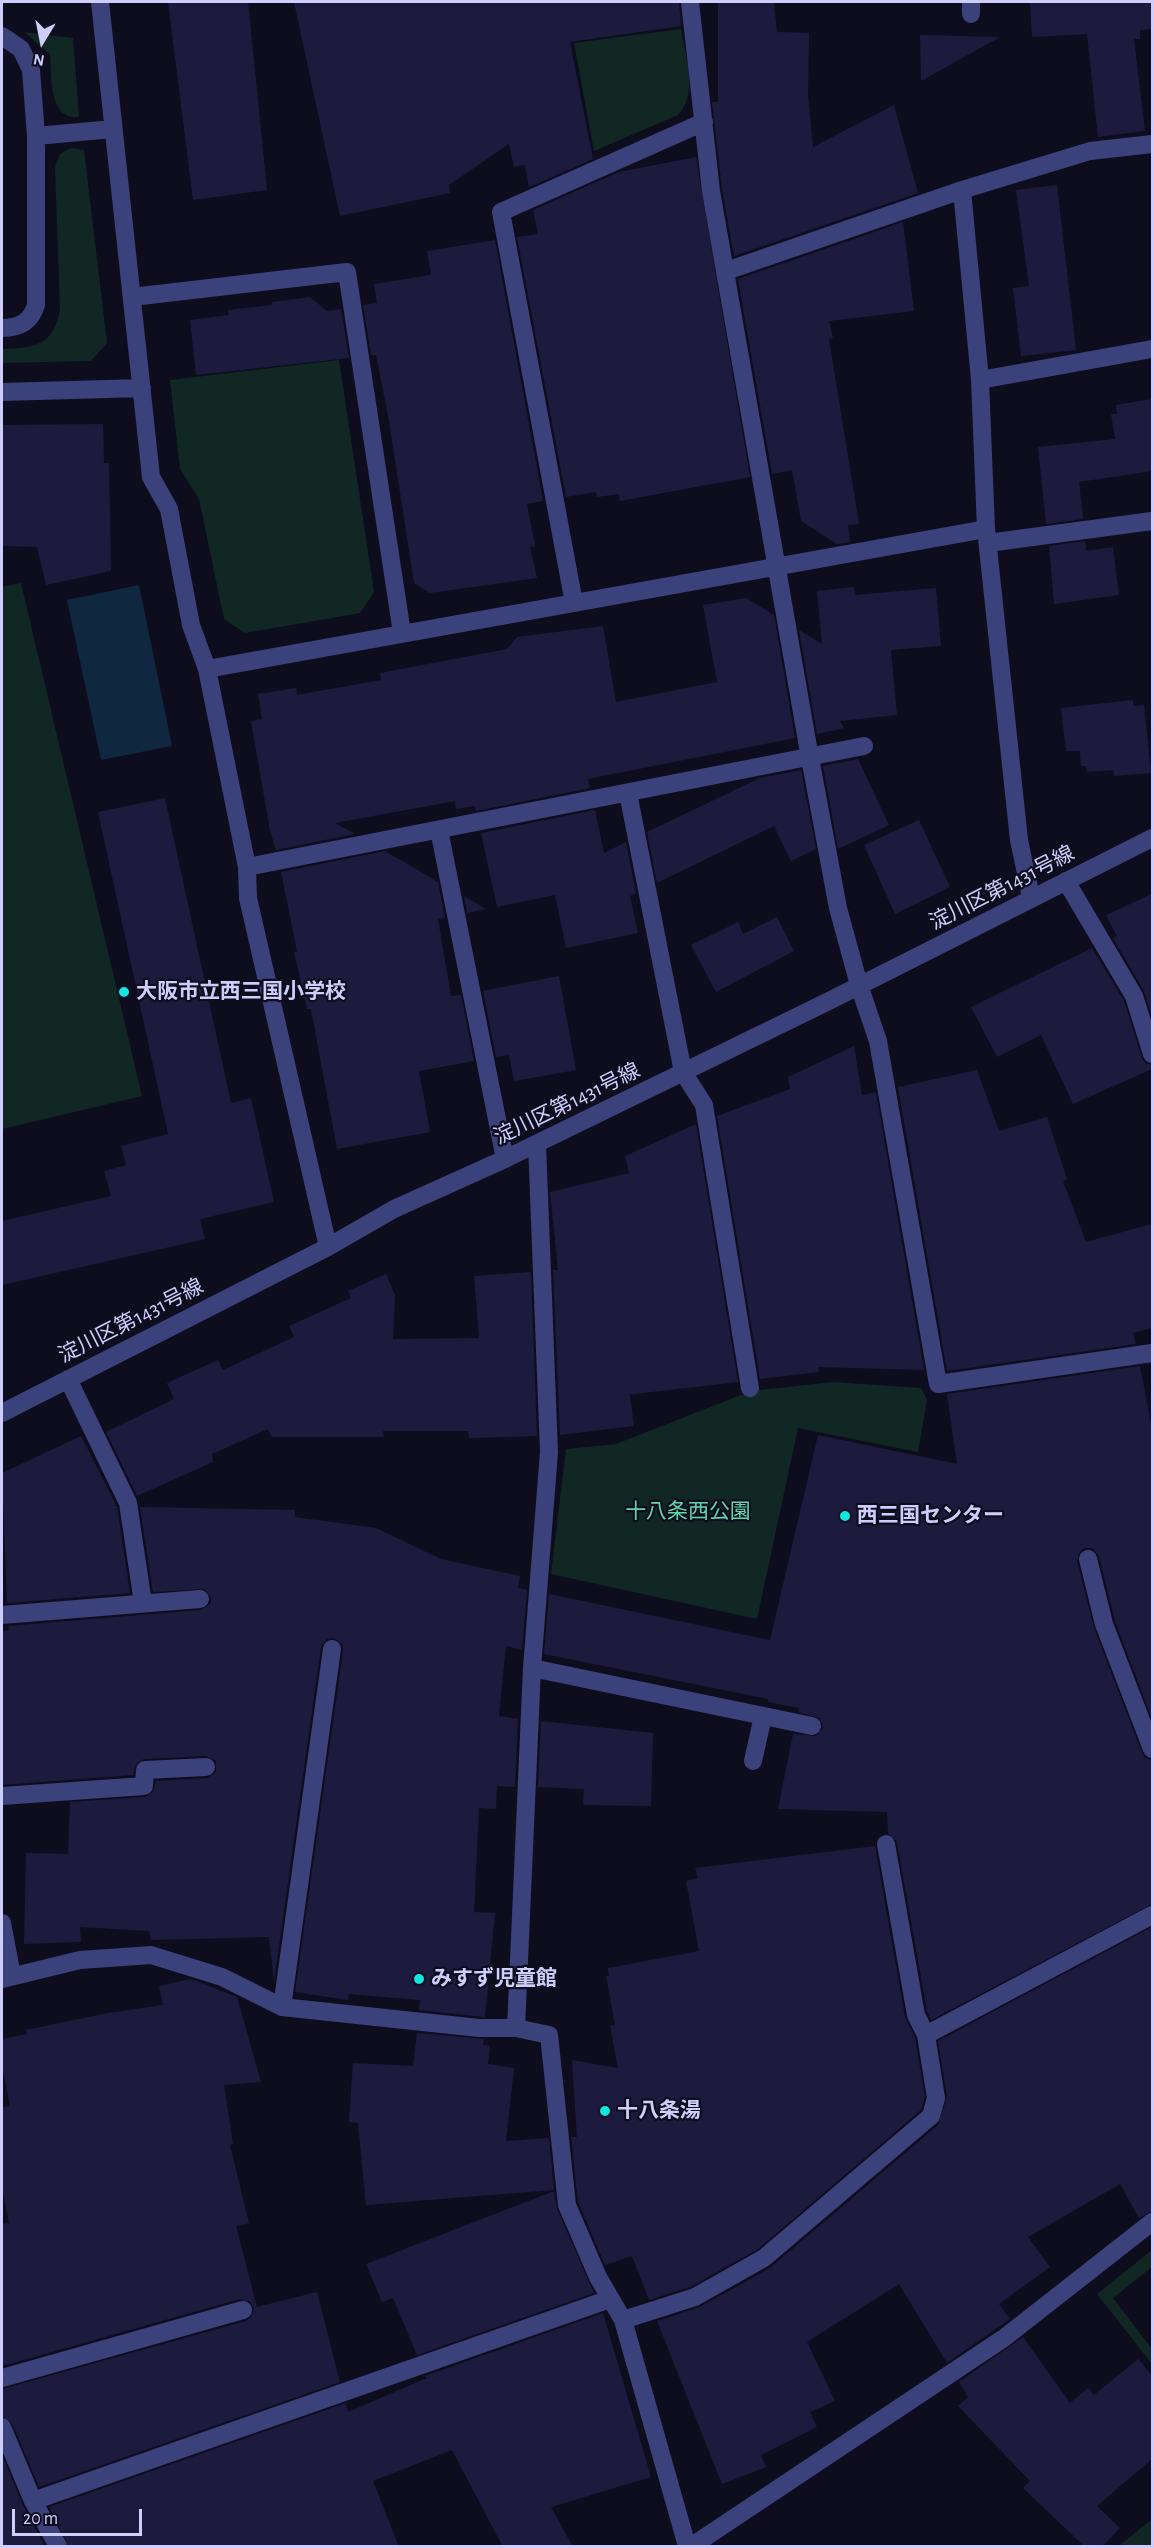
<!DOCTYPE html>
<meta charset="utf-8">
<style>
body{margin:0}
#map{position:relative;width:1154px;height:2548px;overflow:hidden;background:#0e0d1e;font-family:"Alegreya Sans",sans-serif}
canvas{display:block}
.frame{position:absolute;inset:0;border:3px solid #cdcefc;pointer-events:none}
.north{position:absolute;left:12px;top:12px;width:60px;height:60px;-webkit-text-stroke:4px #0e0d1e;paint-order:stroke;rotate:190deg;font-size:16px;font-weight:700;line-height:24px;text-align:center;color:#cdcefc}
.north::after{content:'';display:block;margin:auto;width:21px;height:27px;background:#cdcefc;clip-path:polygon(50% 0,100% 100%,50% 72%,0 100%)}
.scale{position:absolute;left:12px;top:2509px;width:130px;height:27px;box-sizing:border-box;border:3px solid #cdcefc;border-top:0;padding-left:8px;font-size:18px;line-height:21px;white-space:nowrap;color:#cdcefc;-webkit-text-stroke:4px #0e0d1e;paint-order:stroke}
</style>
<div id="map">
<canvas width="1154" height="2548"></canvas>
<div class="frame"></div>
<div class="north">N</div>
<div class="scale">20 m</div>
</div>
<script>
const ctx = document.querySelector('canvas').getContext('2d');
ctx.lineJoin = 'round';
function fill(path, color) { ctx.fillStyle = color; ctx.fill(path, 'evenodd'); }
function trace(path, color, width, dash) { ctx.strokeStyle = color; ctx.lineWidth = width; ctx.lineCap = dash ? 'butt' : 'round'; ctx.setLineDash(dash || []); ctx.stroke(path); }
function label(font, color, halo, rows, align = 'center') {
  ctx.font = font + ' "Alegreya Sans","Noto Sans JP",sans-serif'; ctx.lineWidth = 4.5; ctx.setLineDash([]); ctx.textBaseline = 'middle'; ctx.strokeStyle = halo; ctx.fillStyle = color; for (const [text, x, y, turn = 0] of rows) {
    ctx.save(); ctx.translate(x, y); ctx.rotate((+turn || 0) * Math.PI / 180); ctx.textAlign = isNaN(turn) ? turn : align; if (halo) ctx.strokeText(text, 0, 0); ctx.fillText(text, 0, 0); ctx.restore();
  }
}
const green = new Path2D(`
 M 681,29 C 685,55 699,94 678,115 L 594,151 L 574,43 Z
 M 24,32 L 73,38 L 79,117 C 48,121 52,74 50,54 Z
 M 71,148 L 84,150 L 107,343 L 91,361 L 2,363 L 2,349 C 34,348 54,346 60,309 L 55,167 L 60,154 Z
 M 339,360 L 374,592 L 360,613 L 245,633 L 224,619 L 199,499 L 180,469 L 170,380 Z
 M 21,583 L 142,1096 L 2,1129 L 2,587 Z
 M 833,1382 L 921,1388 L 927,1400 L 918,1452 L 798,1428 L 757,1619 L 551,1574 L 566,1449 L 616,1444 L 751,1391 Z
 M 1152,2250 L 1152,2267 L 1113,2298 L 1152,2349 L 1152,2364 L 1097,2294 Z
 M 1152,2519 L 1152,2546 L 1119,2546 Z`);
const water = new Path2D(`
 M 139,585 L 172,746 L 101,760 L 67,600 Z`);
const building = new Path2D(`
 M 168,2 L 248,2 L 267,190 L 193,200 Z
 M 294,2 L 679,2 L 681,26 L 570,42 L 593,159 L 529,187 L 525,165 L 514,167 L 509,144 L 449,185 L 450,193 L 340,216 Z
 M 718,2 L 774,2 L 777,32 L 809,33 L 808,94 L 813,147 L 894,105 L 918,193 L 734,256 L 722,189 L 712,102 L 718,102 Z
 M 1030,2 L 1152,2 L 1152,29 L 1140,30 L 1140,39 L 1134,39 L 1145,131 L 1098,137 L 1087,34 L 1032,37 Z
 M 920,35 L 1000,37 L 921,81 Z
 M 696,157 L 750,477 L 620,501 L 619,494 L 597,497 L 596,492 L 566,497 L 517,237 L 538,234 L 533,210 L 619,172 Z
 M 1057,185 L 1076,350 L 1021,356 L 1013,288 L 1029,286 L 1016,190 Z
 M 903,222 L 914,311 L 829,321 L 833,338 L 829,339 L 859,524 L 848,525 L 850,542 L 837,544 L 801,521 L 792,470 L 772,474 L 738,279 Z
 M 495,240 L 543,501 L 527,504 L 535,546 L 530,547 L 537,578 L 430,593 L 414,583 L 389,421 L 376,355 L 371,355 L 363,305 L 377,303 L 374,284 L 431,275 L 427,251 Z
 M 310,297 L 327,311 L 341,309 L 349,358 L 196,375 L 190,320 L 229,315 L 228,310 L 272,305 L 272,302 Z
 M 1152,399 L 1152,471 L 1079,482 L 1083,519 L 1046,524 L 1038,447 L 1115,439 L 1111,414 L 1117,414 L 1116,405 Z
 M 103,424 L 104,463 L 109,463 L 111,571 L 46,585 L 37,547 L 2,546 L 2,425 Z
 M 1085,541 L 1086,551 L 1113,547 L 1119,595 L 1054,604 L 1049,546 Z
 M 854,587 L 855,595 L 936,588 L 941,646 L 891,650 L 897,715 L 840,721 L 844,728 L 817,734 L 799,630 L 822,644 L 817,591 Z
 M 746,598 L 774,615 L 795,738 L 588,779 L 590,788 L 476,811 L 475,806 L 456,809 L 455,801 L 335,823 L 355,834 L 276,850 L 270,831 L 251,721 L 262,719 L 258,694 L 296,688 L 297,695 L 381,680 L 380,673 L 507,649 L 517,637 L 603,626 L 616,702 L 717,682 L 703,605 Z
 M 1133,700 L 1133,706 L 1144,705 L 1151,773 L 1114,776 L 1113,770 L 1087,772 L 1086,766 L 1081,766 L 1080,751 L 1066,751 L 1061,708 Z
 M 858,759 L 889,825 L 838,849 L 823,766 Z
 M 801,770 L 816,849 L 791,861 L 774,826 L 657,883 L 647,832 L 760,778 Z
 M 165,798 L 231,1103 L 251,1098 L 274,1202 L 200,1219 L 205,1239 L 2,1285 L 2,1221 L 111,1196 L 104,1171 L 126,1165 L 121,1146 L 168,1134 L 98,812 Z
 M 595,810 L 604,853 L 626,842 L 636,893 L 630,896 L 638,933 L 566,948 L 555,895 L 497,907 L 481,833 Z
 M 919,820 L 950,887 L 895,914 L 864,845 Z
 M 385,851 L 438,882 L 445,918 L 438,919 L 451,996 L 461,995 L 474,1061 L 419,1071 L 430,1132 L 337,1149 L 311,1009 L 307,1009 L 294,952 L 297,951 L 281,872 Z
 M 1152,894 L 1152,1018 L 1144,991 L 1113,938 L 1117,936 L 1106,915 Z
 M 464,896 L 486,909 L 467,913 Z
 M 777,917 L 794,951 L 716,992 L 691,945 L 738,922 L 743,934 Z
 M 1092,948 L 1124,1001 L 1142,1058 L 1145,1063 L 1152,1065 L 1152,1069 L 1073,1104 L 1041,1035 L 997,1057 L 971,1007 Z
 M 559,976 L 576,1070 L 514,1081 L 509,1055 L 496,1057 L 483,991 Z
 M 854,1046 L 862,1095 L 876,1092 L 924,1370 L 818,1367 L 819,1372 L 760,1379 L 717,1116 L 790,1089 L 788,1077 Z
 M 977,1070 L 999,1131 L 1047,1117 L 1067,1179 L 1063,1181 L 1086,1242 L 1152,1224 L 1152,1328 L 1133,1333 L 1136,1344 L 947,1371 L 898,1087 Z
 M 696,1124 L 738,1382 L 626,1395 L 630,1395 L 634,1426 L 560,1435 L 553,1270 L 558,1270 L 550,1192 L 629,1173 L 625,1156 Z
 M 531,1272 L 537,1436 L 469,1438 L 468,1431 L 383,1431 L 384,1437 L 272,1437 L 268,1429 L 212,1454 L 213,1462 L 137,1496 L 106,1432 L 174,1399 L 167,1383 L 218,1360 L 223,1370 L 294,1337 L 289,1326 L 351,1298 L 348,1291 L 386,1274 L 395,1295 L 393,1339 L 479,1338 L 474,1276 Z
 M 1140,1366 L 1152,1429 L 1152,1719 L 1115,1621 L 1099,1556 L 1092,1548 L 1085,1548 L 1080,1551 L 1077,1561 L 1094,1628 L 1142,1753 L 1145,1758 L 1152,1760 L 1152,1904 L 931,2020 L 927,2011 L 897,1842 L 888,1833 L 887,1812 L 778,1809 L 793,1734 L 816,1736 L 823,1728 L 820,1718 L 798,1712 L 799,1708 L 768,1702 L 768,1699 L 544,1654 L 549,1594 L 770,1640 L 818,1435 L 957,1464 L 947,1394 Z
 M 81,1436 L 116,1505 L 113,1506 L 117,1506 L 130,1593 L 7,1603 L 2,1473 Z
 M 140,1507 L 295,1510 L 295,1517 L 376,1528 L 441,1559 L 520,1576 L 518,1588 L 527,1590 L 522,1650 L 506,1646 L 499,1716 L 518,1719 L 515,1787 L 497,1786 L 496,1809 L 479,1808 L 474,1912 L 495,1913 L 485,2017 L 419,2010 L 420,2000 L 349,1994 L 348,2000 L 295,1992 L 343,1651 L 342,1644 L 334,1638 L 327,1639 L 321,1647 L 274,1982 L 269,1937 L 151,1940 L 149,1931 L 80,1927 L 81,1942 L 24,1944 L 26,1853 L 68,1854 L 70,1802 L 145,1797 L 153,1792 L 156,1781 L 207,1778 L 216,1772 L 216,1761 L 206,1756 L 144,1759 L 136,1764 L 133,1775 L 2,1785 L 2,1631 L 9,1630 L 8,1626 L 201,1610 L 210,1604 L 211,1598 L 204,1589 L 153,1592 Z
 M 541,1721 L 653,1733 L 651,1806 L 583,1805 L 584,1789 L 538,1787 Z
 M 875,1846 L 905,2017 L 915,2038 L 925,2097 L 921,2110 L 758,2249 L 690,2287 L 649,2300 L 632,2256 L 605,2265 L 578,2202 L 571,2137 L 577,2137 L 572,2060 L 618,2068 L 610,2026 L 615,2025 L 606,1976 L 609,1976 L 608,1968 L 699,1951 L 686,1881 L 698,1878 L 695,1868 Z
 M 1152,1927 L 1152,2211 L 1139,2218 L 1120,2184 L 1028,2237 L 1050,2267 L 999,2304 L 1010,2319 L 947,2363 L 899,2284 L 807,2342 L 835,2401 L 810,2412 L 817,2427 L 761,2455 L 766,2467 L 722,2484 L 657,2321 L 700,2307 L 770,2268 L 938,2125 L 947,2097 L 938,2041 Z
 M 191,1979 L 237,1997 L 261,2082 L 224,2085 L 233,2144 L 230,2145 L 249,2223 L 236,2226 L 257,2307 L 317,2292 L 340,2382 L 39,2487 L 12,2423 L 2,2416 L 2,2389 L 246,2321 L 251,2317 L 254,2308 L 250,2302 L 240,2299 L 2,2366 L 2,2224 L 9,2223 L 2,2188 L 2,2107 L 10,2106 L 2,2066 L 2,2039 L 27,2034 L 26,2030 L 108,2013 L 163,2005 L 159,1986 Z
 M 417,2033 L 484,2039 L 483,2045 L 490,2046 L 488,2064 L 514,2068 L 506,2141 L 549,2138 L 554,2190 L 366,2205 L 358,2123 L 349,2122 L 353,2063 L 413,2066 Z
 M 554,2191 L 557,2209 L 594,2293 L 417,2355 L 393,2298 L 382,2302 L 366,2264 Z
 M 603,2313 L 651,2477 L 551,2507 L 573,2547 L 503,2547 L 452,2450 L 373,2481 L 399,2547 L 69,2547 L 49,2507 L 346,2403 L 348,2412 L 427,2378 L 425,2376 Z
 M 1023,2337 L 1070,2403 L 1088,2388 L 1094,2395 L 1138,2359 L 1152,2376 L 1152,2459 L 1097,2506 L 1120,2528 L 1102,2547 L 1085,2547 L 1023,2488 L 1030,2481 L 958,2406 L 968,2397 L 959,2382 Z
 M 2,2455 L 23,2505 L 45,2547 L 2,2547 Z`);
const minor = new Path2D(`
 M 100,2 L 151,477 L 169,509 L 191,625 L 207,669 L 247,867 L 248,898 L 328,1247
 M 690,2 L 711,191 L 810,758 L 838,908 L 859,985 L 878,1041 L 938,1384 L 1152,1353
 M 971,2 L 971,14
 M 2,36 L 21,49 L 31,70 L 36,136 L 36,305 C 31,322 19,328 2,328
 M 36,136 L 113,129
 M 962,190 L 980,380 L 986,529 L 1019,840 L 1031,897
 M 726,271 L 962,190 L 1090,151 L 1152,144
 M 132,297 L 347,272 L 402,633
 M 980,380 L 1152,349
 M 2,392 L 142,388
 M 988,543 L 1152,521
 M 574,603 L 501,212 L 704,122
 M 207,669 L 986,529
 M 628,793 L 683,1072 L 704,1105 L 750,1388
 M 439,830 L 505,1159
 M 247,867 L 864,746
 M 1066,881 L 1134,996 L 1152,1054
 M 68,1379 L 128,1503 L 143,1603
 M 2,1413 L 328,1247 L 394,1209 L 505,1159 L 829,1001 L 1152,838
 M 1088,1559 L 1104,1624 L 1152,1749
 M 2,1615 L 200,1599
 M 532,1668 L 812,1726
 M 753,1761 L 763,1716
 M 2,1796 L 144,1786 L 145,1770 L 206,1767
 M 886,1844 L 916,2015 L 926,2035
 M 2,1923 L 12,1976
 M 2,1979 L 80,1960 L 151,1955 L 222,1977 L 282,2007 L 479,2028 L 516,2028 L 549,2035 L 567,2205 L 598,2277 L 623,2320 L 687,2546
 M 282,2007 L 332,1649
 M 516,2028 L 532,1668 L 549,1452 L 537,1144
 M 623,2320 L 695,2297 L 764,2258 L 931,2116 L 936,2098 L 926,2035 L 1152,1915
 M 2,2378 L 243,2310
 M 2,2427 L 33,2501 L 58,2546
 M 33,2501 L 610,2299
 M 692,2546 L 1004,2338 L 1152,2222`);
const markers = [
 [124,992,6,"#0fe6df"],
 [845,1516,6,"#0fe6df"],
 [419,1979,6,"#0fe6df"],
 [605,2111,6,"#0fe6df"]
];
const streetNames = [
 ["淀川区第1431号線",1002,888,-27],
 ["淀川区第1431号線",567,1104,-26],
 ["淀川区第1431号線",131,1321,-27]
];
const poiNames = [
 ["大阪市立西三国小学校",136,992],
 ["西三国センター",857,1516],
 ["みすず児童館",431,1979],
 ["十八条湯",617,2111]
];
const parkNames = [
 ["十八条西公園",688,1512]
];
fill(green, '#112723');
fill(water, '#0f2840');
fill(building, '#1d1b3d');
trace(minor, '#3b417a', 18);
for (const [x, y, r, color] of markers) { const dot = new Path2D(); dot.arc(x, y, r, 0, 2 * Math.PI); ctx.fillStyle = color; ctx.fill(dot); trace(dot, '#0e0d1e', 2); }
label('21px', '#cdcefc', '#0e0d1e', streetNames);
label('bold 21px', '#cdcefc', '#0e0d1e', poiNames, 'left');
label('21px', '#5fd6a8', '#0e0d1e', parkNames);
</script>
